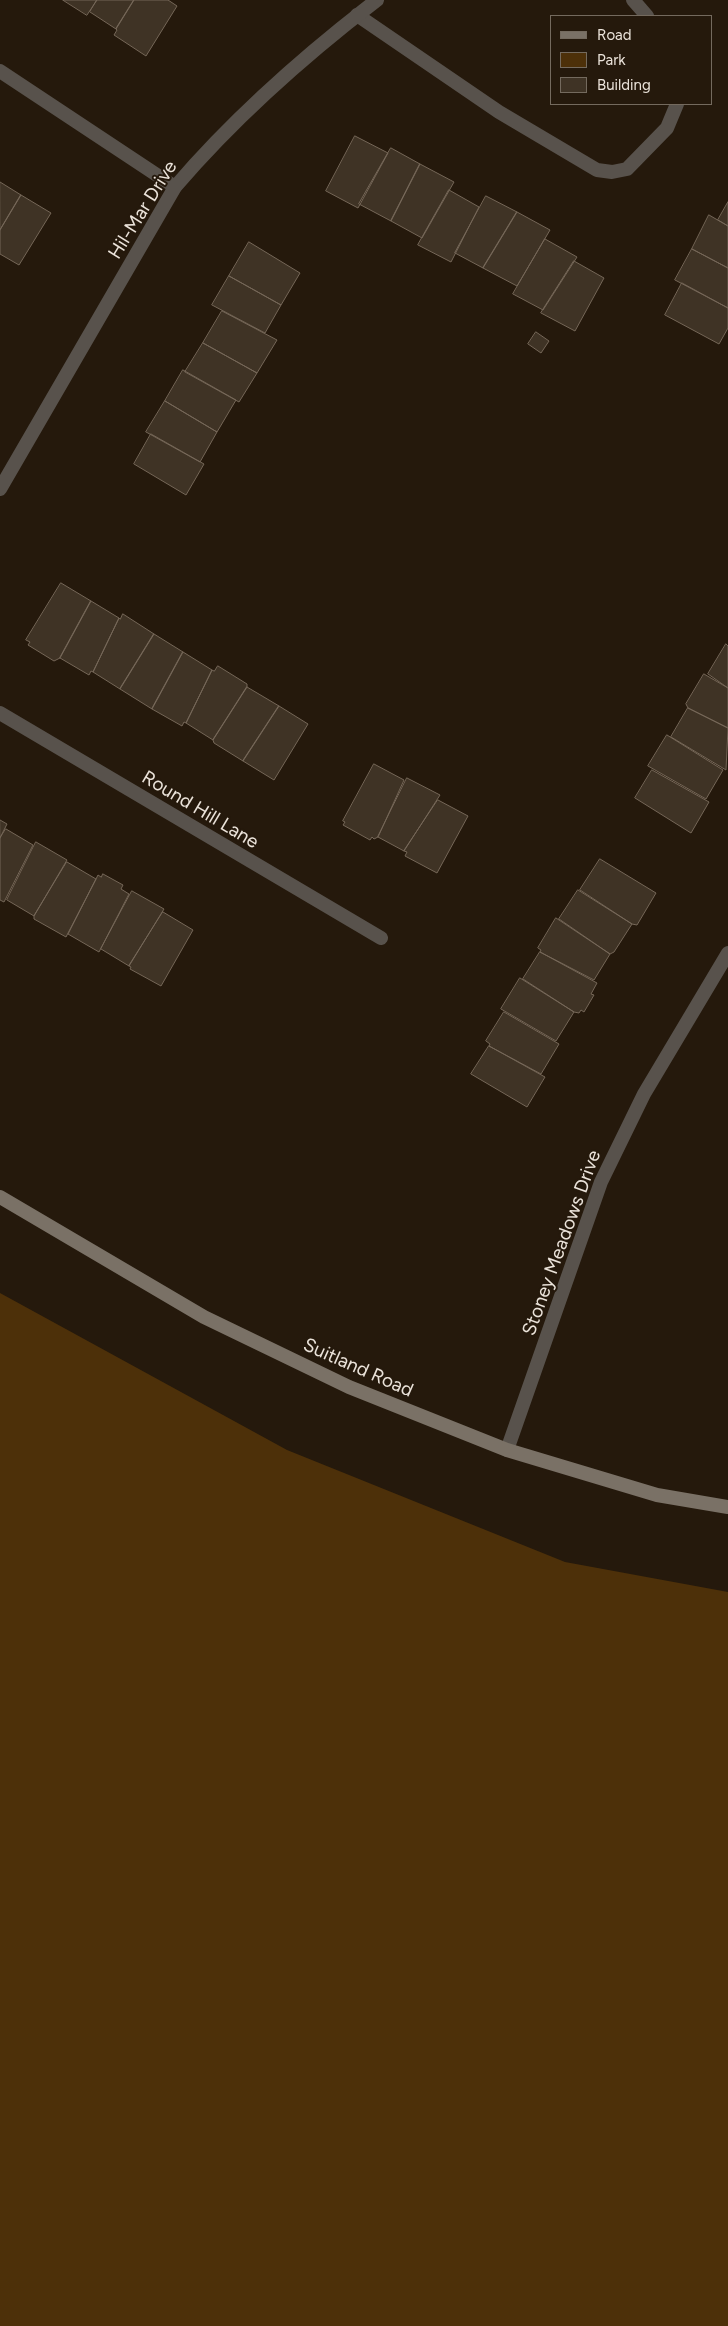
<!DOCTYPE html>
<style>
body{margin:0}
#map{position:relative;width:728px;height:2326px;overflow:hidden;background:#25190c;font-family:Figtree,sans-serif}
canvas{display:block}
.legend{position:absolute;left:550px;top:15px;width:162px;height:90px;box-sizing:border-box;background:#25190c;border:1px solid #746a5e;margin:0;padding:6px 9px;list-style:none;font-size:15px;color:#ebe3da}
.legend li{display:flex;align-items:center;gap:10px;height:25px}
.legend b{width:25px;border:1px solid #746a5e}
</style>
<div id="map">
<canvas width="728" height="2326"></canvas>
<ul class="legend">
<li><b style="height:6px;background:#7a7166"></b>Road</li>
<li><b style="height:14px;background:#4d3009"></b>Park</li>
<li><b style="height:14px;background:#3f3325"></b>Building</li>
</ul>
</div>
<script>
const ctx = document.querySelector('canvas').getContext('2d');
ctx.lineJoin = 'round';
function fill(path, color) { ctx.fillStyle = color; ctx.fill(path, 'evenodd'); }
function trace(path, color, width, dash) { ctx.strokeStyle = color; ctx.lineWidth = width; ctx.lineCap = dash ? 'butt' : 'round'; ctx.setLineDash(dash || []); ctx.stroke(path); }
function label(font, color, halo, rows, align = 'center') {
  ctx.font = font + ' Figtree,sans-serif'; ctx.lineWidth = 4; ctx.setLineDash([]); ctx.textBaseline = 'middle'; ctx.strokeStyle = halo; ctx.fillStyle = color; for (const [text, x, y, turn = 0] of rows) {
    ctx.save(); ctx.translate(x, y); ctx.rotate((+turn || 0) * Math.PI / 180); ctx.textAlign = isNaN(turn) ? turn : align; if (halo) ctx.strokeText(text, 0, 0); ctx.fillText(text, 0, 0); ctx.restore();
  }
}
const green = new Path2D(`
 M 0,1293 L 287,1450 L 565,1562 L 728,1592 L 728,2326 L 0,2326 Z`);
const building = new Path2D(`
 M 63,0 L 97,0 L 87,15 Z
 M 97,0 L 134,0 L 116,29 L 90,12 Z
 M 134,0 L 168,0 L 177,6 L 146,56 L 114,35 L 117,30 L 116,29 Z
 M 355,136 L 388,153 L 358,208 L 326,191 Z
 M 391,148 L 420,164 L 391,221 L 359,204 Z
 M 420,164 L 454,182 L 422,238 L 391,221 Z
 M 0,182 L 21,195 L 0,230 Z
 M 449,190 L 479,207 L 451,262 L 418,245 Z
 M 21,195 L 51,213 L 19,265 L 0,254 L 0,230 Z
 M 486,196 L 517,212 L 483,268 L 455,253 Z
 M 728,202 L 728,226 L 718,220 Z
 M 517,212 L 550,230 L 517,286 L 483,268 Z
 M 709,215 L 728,226 L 728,268 L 692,249 Z
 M 545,239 L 577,257 L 543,310 L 513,294 Z
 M 249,242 L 300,273 L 281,305 L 229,276 Z
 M 692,249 L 728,268 L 728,308 L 675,280 Z
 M 574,261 L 604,278 L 575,331 L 541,313 Z
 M 229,276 L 281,305 L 265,333 L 212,305 Z
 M 682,283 L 728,308 L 728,328 L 719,344 L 665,315 Z
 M 222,311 L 277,340 L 257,373 L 203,343 Z
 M 536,332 L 549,341 L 541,353 L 528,344 Z
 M 203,343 L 257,373 L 239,402 L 185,372 Z
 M 183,370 L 236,400 L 217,432 L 165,401 Z
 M 165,401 L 217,432 L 200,462 L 146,432 Z
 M 151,434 L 204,464 L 186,495 L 134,464 Z
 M 61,583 L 91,601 L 60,658 L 54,661 L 28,645 L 30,642 L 26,640 Z
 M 91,601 L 119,618 L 93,672 L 91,671 L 89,675 L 60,658 Z
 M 123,614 L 154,634 L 120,689 L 93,672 L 119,618 L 120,619 Z
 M 154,634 L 183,652 L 152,709 L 120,689 Z
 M 726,644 L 728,646 L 728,688 L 708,674 Z
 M 183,652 L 212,670 L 186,723 L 184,722 L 182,726 L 152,709 Z
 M 218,666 L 247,684 L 247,687 L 213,740 L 186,723 L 212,670 L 214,671 Z
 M 704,674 L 728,688 L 728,728 L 688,708 L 686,704 Z
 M 247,687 L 279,706 L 243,761 L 214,743 L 213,740 Z
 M 279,706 L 308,724 L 274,780 L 243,761 Z
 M 688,708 L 728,728 L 726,770 L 671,737 Z
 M 667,735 L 723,770 L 706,799 L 648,766 Z
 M 374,764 L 404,780 L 378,837 L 374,839 L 372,837 L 370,840 L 343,825 L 345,822 L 343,821 Z
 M 652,770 L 709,802 L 691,833 L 635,798 Z
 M 407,778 L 440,795 L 404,851 L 378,837 Z
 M 438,800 L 468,816 L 437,873 L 405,856 L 407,852 L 404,851 Z
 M 0,820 L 7,824 L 0,838 Z
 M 6,829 L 33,845 L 4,902 L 0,900 L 0,838 Z
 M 36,842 L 67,860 L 34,916 L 7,900 Z
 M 600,859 L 656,893 L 637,925 L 632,924 L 580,890 Z
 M 67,862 L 96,879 L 66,937 L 34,919 L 34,916 Z
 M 103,874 L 123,885 L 121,889 L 129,894 L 99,952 L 68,934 L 96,879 L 98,875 L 101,877 Z
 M 578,890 L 632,924 L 614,952 L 610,954 L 559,919 Z
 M 132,891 L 164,909 L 129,966 L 101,949 Z
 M 163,912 L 193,930 L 161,986 L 130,969 L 131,967 L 129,966 Z
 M 556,918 L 610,954 L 594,980 L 540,952 L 541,950 L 538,948 Z
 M 540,952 L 597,983 L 591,994 L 594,995 L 584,1012 L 581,1010 L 579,1013 L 574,1012 L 523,979 Z
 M 520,978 L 574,1012 L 556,1041 L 501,1009 Z
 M 504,1012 L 559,1044 L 541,1074 L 489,1046 L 490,1044 L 486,1041 Z
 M 489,1046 L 545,1077 L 527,1107 L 471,1074 Z`);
const minor = new Path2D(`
 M 633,0 L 647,16
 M 357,15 L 499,112 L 597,170 L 612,172 L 627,169 L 667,128 L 677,104
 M 0,71 L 175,187
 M 0,713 L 381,938
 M 507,1450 L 601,1182 L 644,1094 L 728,953`);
const tertiary = new Path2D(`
 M 0,489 L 175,187 C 235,117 304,56 377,0`);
const secondary = new Path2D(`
 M 0,1197 L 204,1317 L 349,1387 L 507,1450 L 657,1495 L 728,1507`);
const streetNames = [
 ["Hil-Mar Drive",143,210,-58],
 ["Round Hill Lane",200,810,31],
 ["Stoney Meadows Drive",562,1243,-70],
 ["Suitland Road",358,1368,24]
];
fill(green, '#4d3009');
fill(building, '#3f3325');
trace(building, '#756758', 1);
trace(minor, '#58524c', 14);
trace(tertiary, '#58524c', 14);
trace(secondary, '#7a7166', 14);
label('19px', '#ebe3da', '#25190c', streetNames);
</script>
